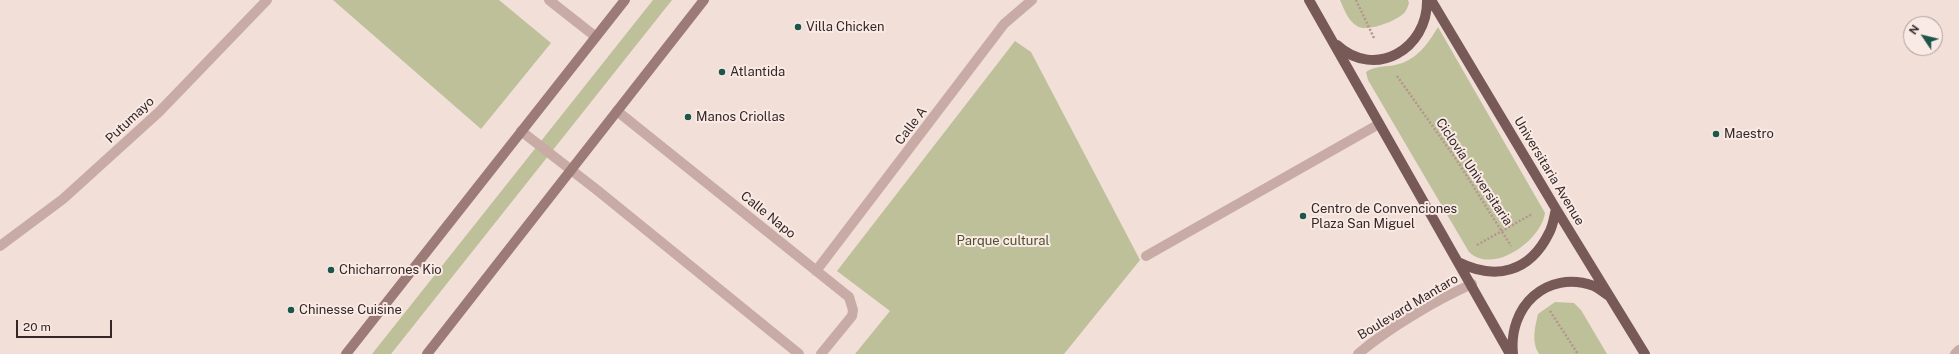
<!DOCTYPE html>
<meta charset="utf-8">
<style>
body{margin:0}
#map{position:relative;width:1959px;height:354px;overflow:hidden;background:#f1dfd8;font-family:"Public Sans",sans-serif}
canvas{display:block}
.north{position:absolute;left:1903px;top:16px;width:40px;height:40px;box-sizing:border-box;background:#f9eae5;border:1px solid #aa9c99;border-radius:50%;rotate:305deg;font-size:11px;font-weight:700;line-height:16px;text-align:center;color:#342726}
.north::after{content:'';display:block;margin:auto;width:14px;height:18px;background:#1c564a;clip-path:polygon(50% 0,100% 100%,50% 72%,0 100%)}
.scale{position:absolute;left:16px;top:320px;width:96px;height:18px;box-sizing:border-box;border:2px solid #342726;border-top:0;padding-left:5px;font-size:12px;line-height:14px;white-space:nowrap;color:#342726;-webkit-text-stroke:3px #f9eae5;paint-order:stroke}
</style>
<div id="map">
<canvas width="1959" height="354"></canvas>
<div class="north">N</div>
<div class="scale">20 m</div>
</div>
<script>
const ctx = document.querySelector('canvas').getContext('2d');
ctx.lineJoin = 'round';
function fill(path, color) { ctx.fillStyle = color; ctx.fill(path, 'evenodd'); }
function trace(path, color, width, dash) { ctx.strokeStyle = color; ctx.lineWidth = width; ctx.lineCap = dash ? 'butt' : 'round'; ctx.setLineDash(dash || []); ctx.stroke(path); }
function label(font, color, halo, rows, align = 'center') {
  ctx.font = font + ' "Public Sans",sans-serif'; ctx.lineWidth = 4; ctx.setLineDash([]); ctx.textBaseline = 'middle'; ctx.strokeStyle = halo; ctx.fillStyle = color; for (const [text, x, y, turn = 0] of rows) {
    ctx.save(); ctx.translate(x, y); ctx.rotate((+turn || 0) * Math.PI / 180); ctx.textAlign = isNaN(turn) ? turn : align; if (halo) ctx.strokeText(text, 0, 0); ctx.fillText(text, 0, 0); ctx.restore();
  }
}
const green = new Path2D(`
 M 333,0 L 499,0 L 551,43 L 481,129 Z
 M 653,0 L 672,0 L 391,354 L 372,354 Z
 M 1340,0 L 1408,0 L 1409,3 C 1408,6 1407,9 1405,12 C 1399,20 1367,33 1357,26 C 1348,21 1344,9 1340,0 Z
 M 1438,27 L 1545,213 C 1541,241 1493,275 1469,252 L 1368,80 L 1366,72 C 1374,66 1385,67 1395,65 C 1416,61 1428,44 1438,27 Z
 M 1015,41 L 1031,52 L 1140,260 L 1064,354 L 855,354 L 890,311 L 837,271 Z
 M 1555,302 L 1574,303 L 1581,310 L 1607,354 L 1539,354 C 1531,342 1535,327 1538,314 Z`);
const path = new Path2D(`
 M 1356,0 L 1374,38
 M 1397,76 L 1456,159 L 1511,246
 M 1477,245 L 1532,214
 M 1550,311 L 1578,354`);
const service = new Path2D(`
 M 1146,256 L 1379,124`);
const pedestrian = new Path2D(`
 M 1358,354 C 1387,329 1436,300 1472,284`);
const minor = new Path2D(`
 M 549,0 L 596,37
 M 617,111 L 849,297 L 853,310 L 852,316 L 821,354
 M 521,131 L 597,190 L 799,354
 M 0,246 L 63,199 L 159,112 L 267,0
 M 816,271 L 1004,24 L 1032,0
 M 1955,354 L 1959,350`);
const secondary = new Path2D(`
 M 346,354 L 625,0
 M 427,354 L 704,0`);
const primary = new Path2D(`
 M 1309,0 L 1510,354
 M 1431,0 L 1556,209 L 1645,354
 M 1337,45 C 1375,80 1428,49 1427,0
 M 1458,262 C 1496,281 1530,272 1549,233 C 1553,226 1554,217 1556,209
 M 1513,354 C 1508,307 1546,269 1594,286 C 1599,288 1604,293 1609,296`);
const markers = [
 [798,27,4,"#1c564a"],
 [722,72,4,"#1c564a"],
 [688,117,4,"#1c564a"],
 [1716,134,4,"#1c564a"],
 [1303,216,4,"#1c564a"],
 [331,270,4,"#1c564a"],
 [291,310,4,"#1c564a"]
];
const poiNames = [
 ["Villa Chicken",806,27],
 ["Atlantida",730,72],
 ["Manos Criollas",696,117],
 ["Maestro",1724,134],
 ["Centro de Convenciones",1311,209],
 ["Plaza San Miguel",1311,224],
 ["Chicharrones Kio",339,270],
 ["Chinesse Cuisine",299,310]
];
const streetNames = [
 ["Putumayo",130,120,-43],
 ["Calle A",911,126,-53],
 ["Universitaria Avenue",1549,171,59],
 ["Ciclovía Universitaria",1474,172,56],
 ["Calle Napo",768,215,39],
 ["Boulevard Mantaro",1408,307,-31]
];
const parkNames = [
 ["Parque cultural",1003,241]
];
fill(green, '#bdc099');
trace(path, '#b5958f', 2.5, [2, 2]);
trace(service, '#c9aba5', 10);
trace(pedestrian, '#c9aba5', 10);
trace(minor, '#c9aba5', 10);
trace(secondary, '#9c7a76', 10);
trace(primary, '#775957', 10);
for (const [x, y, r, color] of markers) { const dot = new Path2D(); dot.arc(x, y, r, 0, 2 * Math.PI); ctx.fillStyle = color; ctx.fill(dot); trace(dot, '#f9eae5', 1.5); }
label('13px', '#342726', '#f9eae5', poiNames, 'left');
label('13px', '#342726', '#f9eae5', streetNames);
label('13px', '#4f532a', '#f9eae5', parkNames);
</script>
